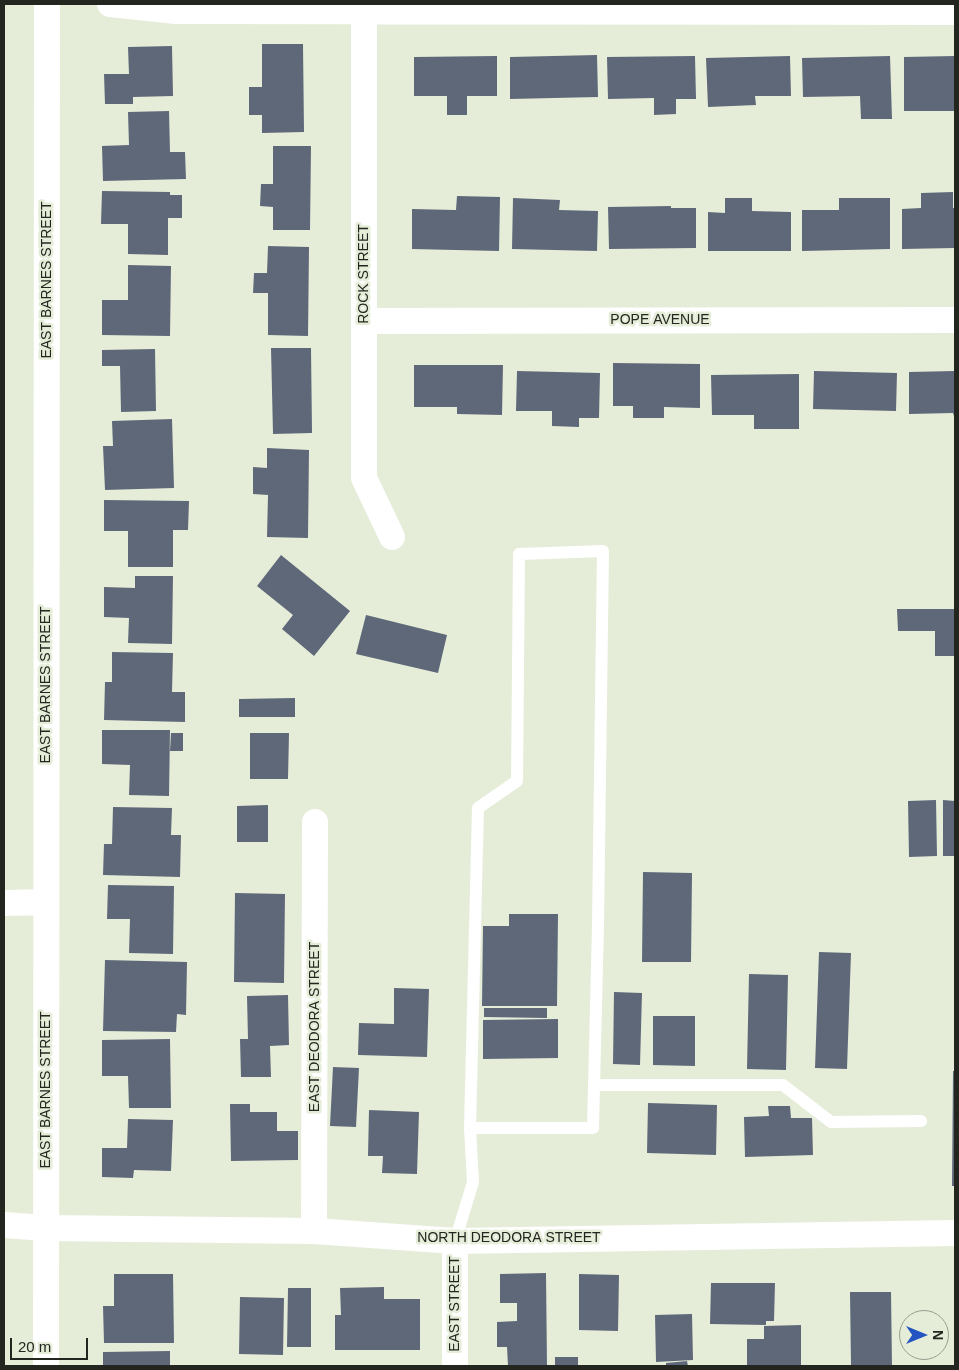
<!DOCTYPE html>
<style>
body{margin:0}
#map{position:relative;width:959px;height:1370px;overflow:hidden;background:#e5edd9;font-family:Arial,sans-serif}
canvas{display:block}
.frame{position:absolute;inset:0;border:5px solid #23261f;pointer-events:none}
.north{position:absolute;left:899px;top:1310px;width:50px;height:50px;box-sizing:border-box;background:#e5edd9;border:1px solid #979d8f;border-radius:50%;rotate:90deg;font-size:14px;font-weight:700;line-height:20px;text-align:center;color:#23261f}
.north::after{content:'';display:block;margin:auto;width:18px;height:22px;background:#2454c1;clip-path:polygon(50% 0,100% 100%,50% 72%,0 100%)}
.scale{position:absolute;left:10px;top:1338px;width:78px;height:22px;box-sizing:border-box;border:2px solid #23261f;border-top:0;padding-left:6px;font-size:15px;line-height:18px;white-space:nowrap;color:#23261f;-webkit-text-stroke:4px #e5edd9;paint-order:stroke}
</style>
<div id="map">
<canvas width="959" height="1370"></canvas>
<div class="frame"></div>
<div class="north">N</div>
<div class="scale">20 m</div>
</div>
<script>
const ctx = document.querySelector('canvas').getContext('2d');
ctx.lineJoin = 'round';
function fill(path, color) { ctx.fillStyle = color; ctx.fill(path, 'evenodd'); }
function trace(path, color, width, dash) { ctx.strokeStyle = color; ctx.lineWidth = width; ctx.lineCap = dash ? 'butt' : 'round'; ctx.setLineDash(dash || []); ctx.stroke(path); }
function label(font, color, halo, rows, align = 'center') {
  ctx.font = font + ' Arial,sans-serif'; ctx.lineWidth = 5; ctx.setLineDash([]); ctx.textBaseline = 'middle'; ctx.strokeStyle = halo; ctx.fillStyle = color; for (const [text, x, y, turn = 0] of rows) {
    ctx.save(); ctx.translate(x, y); ctx.rotate((+turn || 0) * Math.PI / 180); ctx.textAlign = isNaN(turn) ? turn : align; if (halo) ctx.strokeText(text, 0, 0); ctx.fillText(text, 0, 0); ctx.restore();
  }
}
const building = new Path2D(`
 M 262,44 L 303,44 L 304,132 L 262,133 L 262,115 L 249,115 L 249,87 L 262,87 Z
 M 172,46 L 173,96 L 133,97 L 133,104 L 105,104 L 104,74 L 129,74 L 128,47 Z
 M 597,55 L 598,97 L 510,99 L 510,57 Z
 M 497,56 L 497,96 L 467,96 L 467,115 L 447,115 L 447,96 L 414,96 L 414,57 Z
 M 695,56 L 696,99 L 676,99 L 676,114 L 654,115 L 654,98 L 608,99 L 607,57 Z
 M 790,56 L 791,96 L 755,96 L 756,105 L 708,107 L 706,58 Z
 M 890,56 L 892,119 L 861,119 L 860,96 L 803,97 L 802,58 Z
 M 955,56 L 955,111 L 904,111 L 904,57 Z
 M 169,111 L 170,152 L 185,152 L 186,179 L 103,181 L 102,146 L 129,145 L 128,112 Z
 M 273,146 L 311,146 L 310,230 L 273,230 L 273,207 L 260,206 L 261,184 L 273,184 Z
 M 102,191 L 170,192 L 170,195 L 182,195 L 182,218 L 168,218 L 168,255 L 128,254 L 128,224 L 101,224 Z
 M 953,192 L 953,208 L 955,208 L 955,248 L 902,249 L 902,209 L 921,208 L 921,193 Z
 M 457,196 L 500,197 L 499,251 L 412,249 L 412,209 L 456,210 Z
 M 513,198 L 560,200 L 559,210 L 598,211 L 597,251 L 512,249 Z
 M 725,198 L 752,198 L 752,211 L 791,212 L 791,251 L 708,251 L 708,212 L 725,213 Z
 M 839,198 L 890,198 L 890,249 L 802,251 L 802,210 L 839,210 Z
 M 671,206 L 671,208 L 696,208 L 696,248 L 609,249 L 608,207 Z
 M 268,246 L 309,247 L 308,336 L 268,335 L 268,293 L 253,293 L 254,273 L 267,273 Z
 M 128,265 L 171,266 L 170,336 L 102,335 L 102,300 L 128,300 Z
 M 271,348 L 311,348 L 312,433 L 273,434 Z
 M 155,349 L 156,411 L 121,412 L 120,366 L 102,366 L 102,350 Z
 M 613,363 L 700,364 L 700,408 L 664,407 L 664,418 L 633,418 L 633,406 L 613,406 Z
 M 414,365 L 503,365 L 502,415 L 457,414 L 457,407 L 414,407 Z
 M 517,371 L 600,373 L 599,418 L 579,418 L 579,427 L 552,426 L 552,411 L 516,411 Z
 M 814,371 L 897,373 L 896,411 L 813,409 Z
 M 955,371 L 955,419 L 953,413 L 909,414 L 909,372 Z
 M 799,374 L 799,429 L 754,429 L 754,415 L 712,415 L 711,375 Z
 M 172,419 L 174,488 L 105,490 L 103,446 L 113,446 L 112,421 Z
 M 267,448 L 309,450 L 308,538 L 267,537 L 268,495 L 253,494 L 253,467 L 267,468 Z
 M 104,500 L 189,501 L 188,530 L 173,530 L 173,567 L 128,567 L 128,531 L 104,531 Z
 M 281,555 L 350,611 L 314,656 L 282,629 L 293,615 L 257,586 Z
 M 135,576 L 173,576 L 172,644 L 128,643 L 129,618 L 104,617 L 104,587 L 135,588 Z
 M 897,609 L 955,609 L 955,656 L 935,656 L 935,631 L 898,631 Z
 M 366,615 L 447,635 L 438,673 L 356,654 Z
 M 112,652 L 173,653 L 172,692 L 185,692 L 185,722 L 104,720 L 105,682 L 112,682 Z
 M 295,698 L 295,717 L 239,717 L 239,699 Z
 M 102,730 L 170,730 L 169,796 L 129,795 L 130,765 L 102,764 Z
 M 171,733 L 183,733 L 183,751 L 170,751 Z
 M 250,733 L 289,733 L 288,779 L 250,779 Z
 M 936,800 L 937,856 L 909,857 L 908,801 Z
 M 943,800 L 955,801 L 955,856 L 943,856 Z
 M 268,805 L 268,842 L 237,842 L 237,806 Z
 M 113,807 L 172,808 L 171,835 L 181,835 L 180,877 L 103,875 L 104,844 L 112,844 Z
 M 643,872 L 692,873 L 691,962 L 642,962 Z
 M 108,885 L 174,886 L 173,954 L 129,953 L 130,919 L 107,919 Z
 M 235,893 L 285,894 L 284,983 L 234,982 Z
 M 509,914 L 558,914 L 557,1006 L 482,1006 L 483,926 L 509,926 Z
 M 819,952 L 851,953 L 847,1069 L 815,1068 Z
 M 105,960 L 187,962 L 186,1015 L 177,1014 L 176,1032 L 103,1031 Z
 M 749,974 L 788,975 L 786,1070 L 747,1069 Z
 M 394,988 L 429,989 L 427,1057 L 358,1055 L 359,1023 L 394,1024 Z
 M 614,992 L 642,993 L 640,1065 L 613,1064 Z
 M 288,995 L 289,1045 L 270,1046 L 271,1077 L 241,1077 L 240,1039 L 248,1039 L 247,996 Z
 M 484,1008 L 547,1008 L 547,1018 L 484,1017 Z
 M 653,1016 L 695,1016 L 695,1066 L 653,1065 Z
 M 558,1019 L 558,1058 L 483,1059 L 483,1020 Z
 M 170,1039 L 171,1108 L 129,1108 L 128,1076 L 102,1076 L 102,1040 Z
 M 333,1067 L 359,1068 L 356,1127 L 330,1126 Z
 M 953,1071 L 955,1071 L 955,1186 L 952,1186 Z
 M 648,1103 L 717,1105 L 716,1155 L 647,1153 Z
 M 230,1104 L 250,1104 L 250,1112 L 277,1112 L 277,1131 L 298,1131 L 298,1160 L 231,1161 Z
 M 768,1106 L 790,1106 L 791,1118 L 812,1118 L 813,1155 L 745,1157 L 744,1117 L 769,1116 Z
 M 369,1110 L 419,1112 L 417,1174 L 382,1173 L 383,1156 L 368,1156 Z
 M 128,1119 L 173,1120 L 171,1171 L 134,1170 L 133,1178 L 102,1177 L 102,1148 L 127,1148 Z
 M 546,1273 L 547,1366 L 508,1366 L 507,1347 L 497,1347 L 497,1322 L 517,1321 L 517,1303 L 500,1303 L 500,1274 Z
 M 114,1274 L 173,1274 L 174,1343 L 104,1343 L 103,1306 L 114,1306 Z
 M 579,1274 L 619,1275 L 618,1331 L 579,1330 Z
 M 711,1283 L 775,1283 L 774,1321 L 766,1321 L 766,1325 L 710,1324 Z
 M 384,1287 L 384,1299 L 420,1299 L 420,1350 L 335,1350 L 335,1315 L 341,1315 L 340,1288 Z
 M 288,1288 L 311,1288 L 311,1347 L 287,1347 Z
 M 850,1292 L 891,1292 L 892,1366 L 851,1366 Z
 M 240,1297 L 284,1298 L 283,1355 L 239,1354 Z
 M 692,1314 L 693,1360 L 656,1362 L 655,1315 Z
 M 801,1325 L 801,1366 L 747,1366 L 747,1339 L 764,1339 L 764,1326 Z
 M 170,1351 L 170,1366 L 103,1366 L 103,1352 Z
 M 555,1357 L 578,1357 L 578,1366 L 555,1366 Z
 M 687,1361 L 688,1366 L 666,1366 L 666,1363 Z`);
const service = new Path2D(`
 M 594,1085 L 783,1085 L 831,1122 L 921,1121
 M 455,1241 L 473,1182 L 470,1128 L 478,808 L 517,781 L 519,554 L 603,551 L 598,925 L 593,1128 L 470,1128`);
const minor = new Path2D(`
 M 110,4 L 176,11 L 955,12
 M 364,4 L 364,478 L 392,537
 M 364,321 L 955,320
 M 4,903 L 45,902
 M 4,1225 L 46,1228 L 314,1231 L 455,1241 L 955,1233
 M 314,1231 L 315,822
 M 455,1241 L 455,1366
 M 46,1366 L 47,4`);
const streetNames = [
 ["ROCK STREET",364,274,-90],
 ["EAST BARNES STREET",47,280,-90],
 ["POPE AVENUE",660,320],
 ["EAST BARNES STREET",46,685,-90],
 ["EAST DEODORA STREET",315,1027,-90],
 ["EAST BARNES STREET",46,1090,-90],
 ["NORTH DEODORA STREET",509,1238],
 ["EAST STREET",455,1304,-90]
];
fill(building, '#5f6879');
trace(service, '#fff', 12);
trace(minor, '#fff', 26);
label('14px', '#23261f', '#e5edd9', streetNames);
</script>
